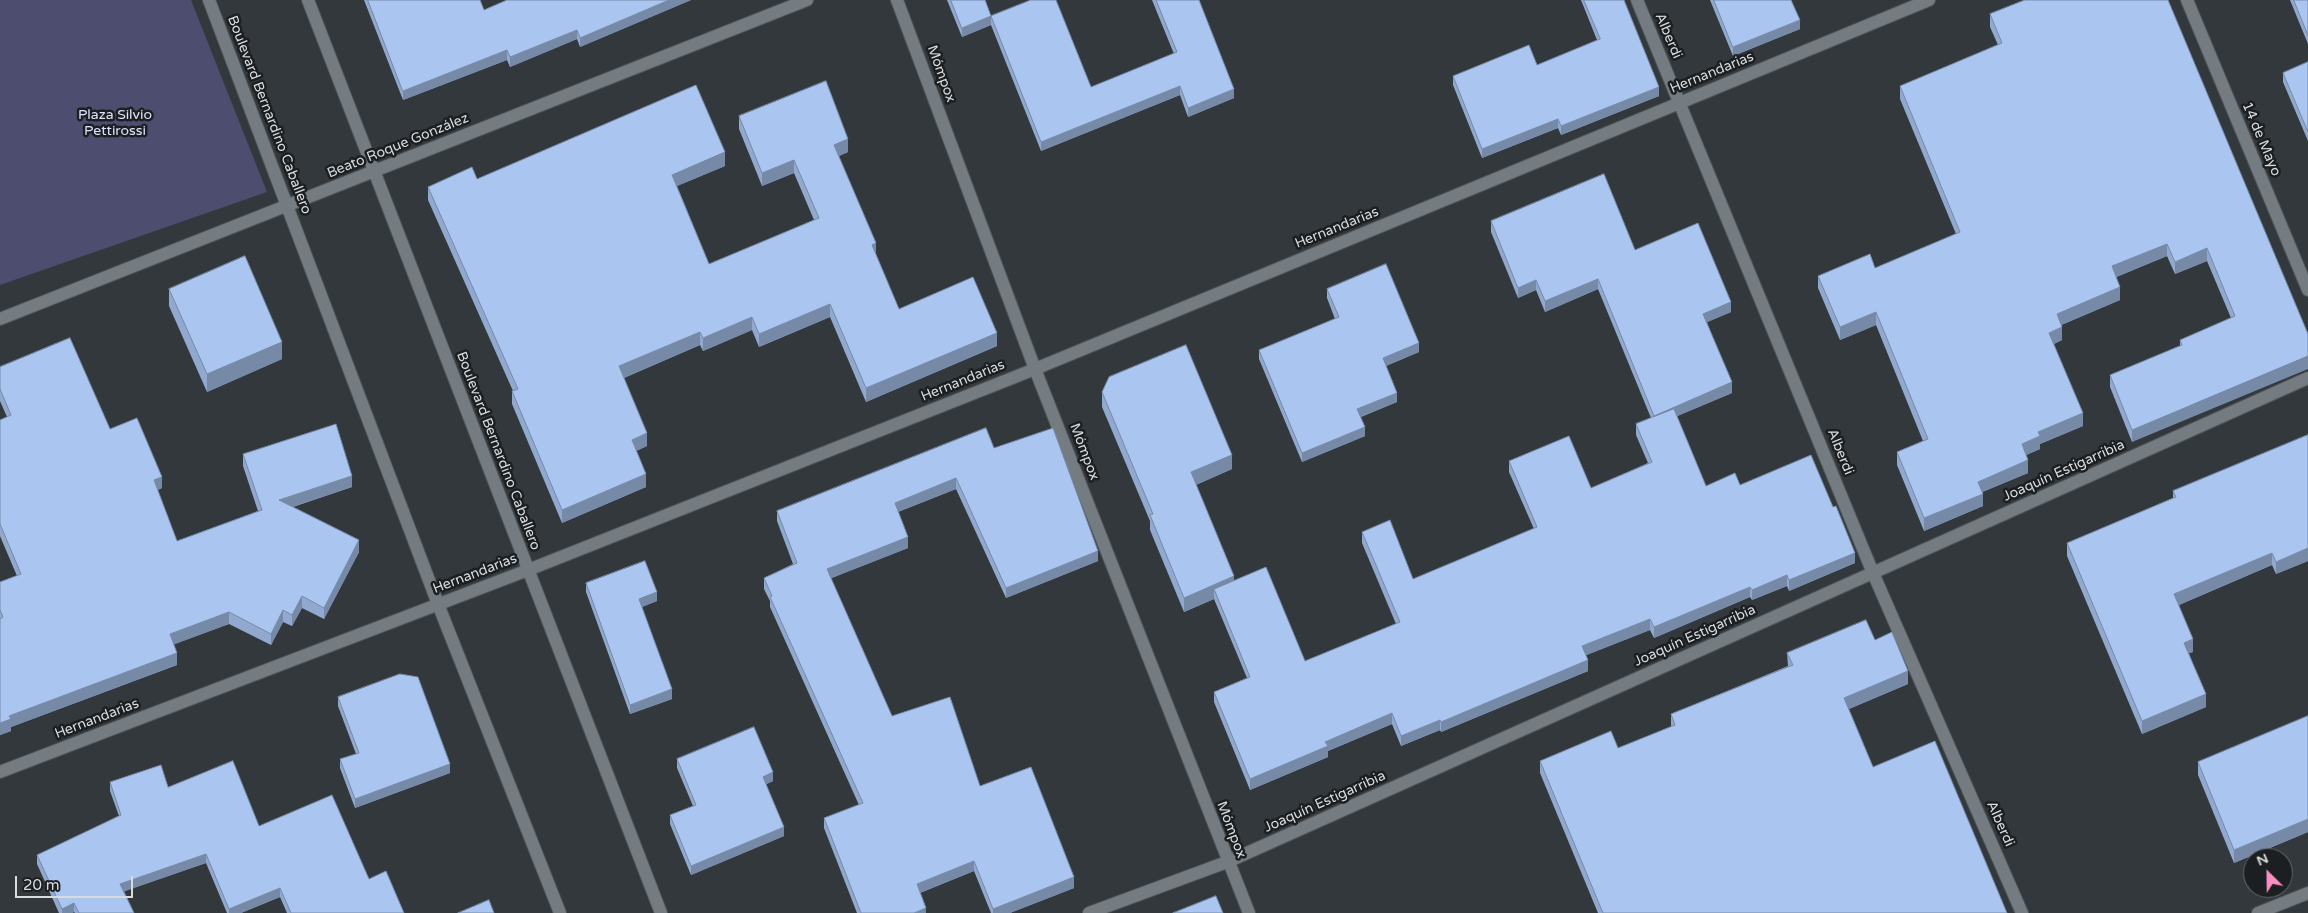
<!DOCTYPE html>
<meta charset="utf-8">
<style>
body{margin:0}
#map{position:relative;width:2308px;height:913px;overflow:hidden;background:#32383c;font-family:"Varela Round",sans-serif}
canvas{display:block}
.north{position:absolute;left:2243px;top:848px;width:50px;height:50px;box-sizing:border-box;background:#1c1f21;border:1px solid #676a6d;border-radius:50%;rotate:337deg;font-size:14px;font-weight:700;line-height:20px;text-align:center;color:#d8dbde}
.north::after{content:'';display:block;margin:auto;width:18px;height:22px;background:#fc8fc2;clip-path:polygon(50% 0,100% 100%,50% 72%,0 100%)}
.scale{position:absolute;left:15px;top:876px;width:118px;height:22px;box-sizing:border-box;border:2px solid #d8dbde;border-top:0;padding-left:6px;font-size:15px;line-height:18px;white-space:nowrap;color:#d8dbde;-webkit-text-stroke:4px #1c1f21;paint-order:stroke}
</style>
<div id="map">
<canvas width="2308" height="913"></canvas>
<div class="north">N</div>
<div class="scale">20 m</div>
</div>
<script>
const ctx = document.querySelector('canvas').getContext('2d');
ctx.lineJoin = 'round';
function fill(path, color) { ctx.fillStyle = color; ctx.fill(path, 'evenodd'); }
function trace(path, color, width, dash) { ctx.strokeStyle = color; ctx.lineWidth = width; ctx.lineCap = dash ? 'butt' : 'round'; ctx.setLineDash(dash || []); ctx.stroke(path); }
function label(font, color, halo, rows, align = 'center') {
  ctx.font = font + ' "Varela Round",sans-serif'; ctx.lineWidth = 5; ctx.setLineDash([]); ctx.textBaseline = 'middle'; ctx.strokeStyle = halo; ctx.fillStyle = color; for (const [text, x, y, turn = 0] of rows) {
    ctx.save(); ctx.translate(x, y); ctx.rotate((+turn || 0) * Math.PI / 180); ctx.textAlign = isNaN(turn) ? turn : align; if (halo) ctx.strokeText(text, 0, 0); ctx.fillText(text, 0, 0); ctx.restore();
  }
}
const green = new Path2D(`
 M 0,0 L 191,0 L 267,192 L 0,285 Z`);
const minor = new Path2D(`
 M 897,0 L 1035,369 L 1249,913
 M 1637,0 L 1873,573 L 2022,913
 M 2187,0 L 2308,290
 M 0,319 L 807,0
 M 0,772 L 528,570 L 1035,369 L 1929,0
 M 1089,913 L 1227,862 L 2308,378
 M 2258,913 L 2308,893`);
const secondary = new Path2D(`
 M 209,0 L 438,604 L 560,913
 M 308,0 L 661,913`);
const wall = new Path2D(`
 M 364,0 L 480,0 L 484,10 L 507,0 L 691,0 L 580,47 L 577,39 L 510,67 L 507,60 L 403,100 Z
 M 947,0 L 985,0 L 991,16 L 1091,87 L 1174,54 L 1152,0 L 1199,0 L 1234,98 L 1188,117 L 1180,95 L 1041,151 L 991,25 L 962,37 Z
 M 1581,0 L 1624,0 L 1659,96 L 1561,135 L 1558,128 L 1482,158 L 1453,85 L 1453,76 L 1537,65 L 1597,40 Z
 M 1710,0 L 1791,0 L 1800,29 L 1733,56 Z
 M 2290,0 L 2308,0 L 2308,44 Z
 M 1990,14 L 2308,334 L 2132,442 L 2110,387 L 2110,375 L 2180,346 L 2180,340 L 2231,318 L 2207,261 L 2175,274 L 2167,256 L 2116,277 L 2120,300 L 2061,325 L 2062,340 L 2054,344 L 2083,426 L 2040,444 L 2040,449 L 2026,455 L 2028,473 L 1982,492 L 1983,506 L 1924,531 L 1897,465 L 1897,452 L 1923,441 L 1876,325 L 1840,340 L 1818,288 L 1818,276 L 1875,268 L 1956,234 L 1900,99 L 1900,86 L 1998,45 L 1990,27 Z
 M 2308,62 L 2308,141 L 2283,82 L 2283,73 Z
 M 739,116 L 848,152 L 839,156 L 876,255 L 899,309 L 997,346 L 866,402 L 830,317 L 759,347 L 752,330 L 703,351 L 700,345 L 624,378 L 647,446 L 636,451 L 646,487 L 562,523 L 512,404 L 512,391 L 513,391 L 428,200 L 428,187 L 477,179 L 725,166 L 677,186 L 709,264 L 814,220 L 794,173 L 762,186 L 739,129 Z
 M 1491,221 L 1635,250 L 1731,312 L 1707,322 L 1732,393 L 1677,416 L 1706,486 L 1740,485 L 1855,563 L 1789,591 L 1787,586 L 1752,600 L 1750,597 L 1654,638 L 1650,630 L 1586,655 L 1588,671 L 1441,732 L 1440,730 L 1401,746 L 1392,724 L 1328,751 L 1328,757 L 1250,790 L 1214,702 L 1214,692 L 1247,678 L 1214,599 L 1184,612 L 1150,530 L 1150,521 L 1102,407 L 1102,392 L 1232,469 L 1196,485 L 1234,581 L 1305,661 L 1396,624 L 1362,543 L 1362,532 L 1413,579 L 1534,529 L 1509,472 L 1509,461 L 1591,488 L 1648,463 L 1636,435 L 1636,424 L 1651,418 L 1598,289 L 1545,312 L 1536,290 L 1518,298 L 1491,232 Z
 M 169,289 L 282,359 L 207,392 L 169,306 Z
 M 1327,289 L 1419,352 L 1386,366 L 1397,402 L 1361,417 L 1365,436 L 1302,462 L 1259,359 L 1259,350 L 1335,319 L 1327,298 Z
 M 0,367 L 110,429 L 162,488 L 157,490 L 177,541 L 258,511 L 243,466 L 243,454 L 352,487 L 293,507 L 359,552 L 324,619 L 302,608 L 292,626 L 283,622 L 271,645 L 229,624 L 174,644 L 177,665 L 11,727 L 11,731 L 0,735 L 0,582 L 17,576 L 0,536 L 0,420 L 7,417 L 0,401 Z
 M 2308,435 L 2308,561 L 2276,574 L 2272,565 L 2179,605 L 2193,652 L 2189,653 L 2206,707 L 2142,734 L 2067,556 L 2067,543 L 2173,498 L 2173,491 Z
 M 994,448 L 1098,561 L 1006,598 L 956,489 L 898,512 L 908,548 L 831,578 L 892,716 L 980,786 L 1074,888 L 1010,913 L 991,913 L 974,871 L 920,893 L 926,913 L 857,913 L 824,828 L 824,818 L 859,805 L 770,607 L 770,601 L 764,589 L 764,578 L 793,564 L 777,521 L 777,511 Z
 M 586,583 L 657,601 L 642,607 L 672,699 L 630,714 L 586,592 Z
 M 1875,640 L 1908,684 L 1849,709 L 1873,767 L 2007,913 L 1598,913 L 1540,773 L 1540,761 L 1618,748 L 1671,727 L 1671,714 L 1788,666 L 1787,653 Z
 M 338,697 L 450,773 L 355,808 L 340,768 L 340,759 L 356,754 L 338,706 Z
 M 2308,716 L 2308,832 L 2234,863 L 2198,775 L 2198,762 Z
 M 677,759 L 773,781 L 766,784 L 784,836 L 691,875 L 670,824 L 670,815 L 693,806 L 677,768 Z
 M 110,782 L 168,787 L 259,826 L 369,879 L 404,913 L 287,913 L 280,897 L 241,913 L 227,913 L 206,863 L 124,891 L 134,913 L 75,913 L 74,912 L 72,913 L 59,913 L 37,864 L 37,855 L 119,816 L 110,791 Z`);
const shadedWall = new Path2D(`
 M 669,0 L 691,0 L 580,47 L 580,38 Z
 M 991,16 L 991,25 L 962,37 L 962,28 Z
 M 1800,20 L 1800,29 L 1733,56 L 1733,47 Z
 M 577,30 L 577,39 L 510,67 L 510,57 Z
 M 507,50 L 507,60 L 403,100 L 403,91 Z
 M 1180,86 L 1180,95 L 1041,151 L 1041,142 Z
 M 1659,87 L 1659,96 L 1561,135 L 1561,126 Z
 M 1234,89 L 1234,98 L 1188,117 L 1188,108 Z
 M 1558,119 L 1558,128 L 1482,158 L 1482,149 Z
 M 848,139 L 848,152 L 834,158 L 834,145 Z
 M 725,152 L 725,166 L 672,188 L 672,175 Z
 M 794,160 L 794,173 L 762,186 L 762,173 Z
 M 876,243 L 876,256 L 872,245 Z
 M 2167,244 L 2167,256 L 2112,279 L 2112,266 Z
 M 2207,248 L 2207,261 L 2175,274 L 2175,262 Z
 M 1598,279 L 1598,289 L 1545,312 L 1545,301 Z
 M 1536,280 L 1536,290 L 1518,298 L 1518,288 Z
 M 2120,287 L 2120,300 L 2057,327 L 2057,314 Z
 M 1731,302 L 1731,312 L 1703,324 L 1703,314 Z
 M 830,304 L 830,317 L 759,347 L 759,334 Z
 M 1876,312 L 1876,325 L 1840,340 L 1840,327 Z
 M 752,317 L 752,330 L 703,351 L 703,338 Z
 M 2062,327 L 2062,340 L 2049,346 L 2049,333 Z
 M 700,332 L 700,345 L 619,380 L 619,366 Z
 M 997,333 L 997,346 L 866,402 L 866,388 Z
 M 282,342 L 282,359 L 207,392 L 207,374 Z
 M 1419,343 L 1419,352 L 1383,367 L 1383,358 Z
 M 2308,356 L 2308,369 L 2132,442 L 2132,430 Z
 M 1732,382 L 1732,393 L 1654,426 L 1654,416 Z
 M 1397,393 L 1397,402 L 1357,418 L 1357,409 Z
 M 2083,413 L 2083,426 L 2040,444 L 2040,449 L 2022,457 L 2022,444 L 2038,432 Z
 M 1365,427 L 1365,436 L 1302,462 L 1302,453 Z
 M 647,433 L 647,446 L 632,453 L 632,440 Z
 M 1232,455 L 1232,469 L 1191,487 L 1191,472 Z
 M 2028,460 L 2028,473 L 1978,494 L 1978,482 Z
 M 646,474 L 646,487 L 562,523 L 562,510 Z
 M 352,476 L 352,487 L 279,511 L 279,500 Z
 M 162,477 L 162,488 L 154,492 L 154,480 Z
 M 956,478 L 956,489 L 895,513 L 895,503 Z
 M 1983,494 L 1983,506 L 1924,531 L 1924,518 Z
 M 908,537 L 908,548 L 827,580 L 827,569 Z
 M 359,540 L 359,552 L 324,619 L 324,608 Z
 M 2308,548 L 2308,561 L 2276,574 L 2276,562 Z
 M 1098,551 L 1098,561 L 1006,598 L 1006,588 Z
 M 1855,553 L 1855,563 L 1789,591 L 1789,580 Z
 M 2272,553 L 2272,565 L 2174,607 L 2174,594 Z
 M 1787,575 L 1787,586 L 1752,600 L 1752,590 Z
 M 1234,576 L 1234,591 L 1214,589 L 1214,599 L 1184,612 L 1184,598 Z
 M 1750,587 L 1750,597 L 1654,638 L 1654,627 Z
 M 657,592 L 657,601 L 639,608 L 639,599 Z
 M 302,596 L 302,608 L 292,626 L 292,615 Z
 M 283,610 L 283,622 L 271,645 L 271,634 Z
 M 229,612 L 229,624 L 170,646 L 170,634 Z
 M 1650,619 L 1650,630 L 1582,657 L 1582,646 Z
 M 2193,639 L 2193,652 L 2184,655 L 2184,643 Z
 M 177,653 L 177,665 L 11,727 L 11,731 L 0,735 L 0,723 L 9,716 Z
 M 1588,660 L 1588,671 L 1441,732 L 1441,722 Z
 M 1908,671 L 1908,684 L 1844,711 L 1844,698 Z
 M 672,689 L 672,699 L 630,714 L 630,705 Z
 M 2206,694 L 2206,707 L 2142,734 L 2142,721 Z
 M 1392,713 L 1392,724 L 1328,751 L 1328,757 L 1250,790 L 1250,779 L 1325,742 Z
 M 1440,720 L 1440,730 L 1401,746 L 1401,736 Z
 M 450,764 L 450,773 L 355,808 L 355,799 Z
 M 773,772 L 773,781 L 763,786 L 763,777 Z
 M 2308,819 L 2308,832 L 2234,863 L 2234,850 Z
 M 784,827 L 784,836 L 691,875 L 691,866 Z
 M 206,854 L 206,863 L 120,893 L 120,884 Z
 M 974,861 L 974,871 L 917,894 L 917,884 Z
 M 1074,877 L 1074,888 L 1010,913 L 993,913 L 993,909 Z
 M 280,888 L 280,897 L 241,913 L 229,913 L 229,909 Z
 M 74,903 L 74,912 L 72,913 L 62,913 L 62,909 Z
 M 926,908 L 926,913 L 914,913 Z`);
const building = new Path2D(`
 M 368,0 L 480,0 L 484,10 L 507,0 L 669,0 L 580,38 L 577,30 L 510,57 L 507,50 L 403,91 Z
 M 951,0 L 985,0 L 991,16 L 962,28 Z
 M 1031,0 L 1056,0 L 1091,87 L 1177,52 L 1156,0 L 1199,0 L 1234,89 L 1188,108 L 1180,86 L 1041,142 L 991,16 Z
 M 1584,0 L 1624,0 L 1659,87 L 1561,126 L 1558,119 L 1482,149 L 1453,76 L 1529,45 L 1537,65 L 1600,39 Z
 M 1714,0 L 1791,0 L 1800,20 L 1733,47 Z
 M 2025,0 L 2168,0 L 2308,334 L 2308,356 L 2132,430 L 2110,375 L 2182,345 L 2180,340 L 2235,316 L 2207,248 L 2175,262 L 2167,244 L 2112,266 L 2120,287 L 2057,314 L 2062,327 L 2049,333 L 2083,413 L 2038,432 L 2040,436 L 2022,444 L 2028,460 L 1978,482 L 1983,494 L 1924,518 L 1897,452 L 1928,439 L 1876,312 L 1840,327 L 1818,276 L 1870,254 L 1875,268 L 1960,232 L 1900,86 L 2002,43 L 1990,14 Z
 M 2294,0 L 2308,0 L 2308,35 Z
 M 2308,62 L 2308,132 L 2283,73 Z
 M 826,81 L 848,139 L 834,145 L 876,243 L 872,245 L 899,309 L 973,277 L 997,333 L 866,388 L 830,304 L 759,334 L 752,317 L 703,338 L 700,332 L 619,366 L 647,433 L 632,440 L 646,474 L 562,510 L 512,391 L 518,389 L 428,187 L 472,167 L 477,179 L 696,85 L 725,152 L 672,175 L 709,264 L 819,218 L 794,160 L 762,173 L 739,116 Z
 M 1604,174 L 1635,250 L 1698,223 L 1731,302 L 1703,314 L 1732,382 L 1654,416 L 1598,279 L 1545,301 L 1536,280 L 1518,288 L 1491,221 Z
 M 245,256 L 282,342 L 207,374 L 169,289 Z
 M 1386,264 L 1419,343 L 1383,358 L 1397,393 L 1357,409 L 1365,427 L 1302,453 L 1259,350 L 1339,317 L 1327,289 Z
 M 70,338 L 110,429 L 137,418 L 162,477 L 154,480 L 177,541 L 262,510 L 243,454 L 336,424 L 352,476 L 279,500 L 359,540 L 324,608 L 302,596 L 292,615 L 283,610 L 271,634 L 229,612 L 170,634 L 177,653 L 9,716 L 11,719 L 0,723 L 0,619 L 3,617 L 0,610 L 0,582 L 21,574 L 0,524 L 0,420 L 11,415 L 0,389 L 0,367 Z
 M 1186,345 L 1232,455 L 1191,472 L 1234,576 L 1184,598 L 1150,515 L 1153,514 L 1102,392 L 1109,377 Z
 M 1674,409 L 1706,486 L 1735,473 L 1740,485 L 1811,455 L 1833,507 L 1836,506 L 1855,553 L 1789,580 L 1787,575 L 1752,590 L 1750,587 L 1654,627 L 1650,619 L 1582,646 L 1588,660 L 1441,722 L 1440,720 L 1401,736 L 1392,713 L 1325,742 L 1328,746 L 1250,779 L 1214,692 L 1250,677 L 1214,589 L 1266,567 L 1305,661 L 1400,622 L 1362,532 L 1390,520 L 1413,579 L 1537,527 L 1509,461 L 1569,436 L 1591,488 L 1652,462 L 1636,424 Z
 M 986,428 L 994,448 L 1053,428 L 1098,551 L 1006,588 L 956,478 L 895,503 L 908,537 L 827,569 L 892,716 L 950,697 L 980,786 L 1031,767 L 1074,877 L 993,909 L 974,861 L 917,884 L 926,908 L 914,913 L 861,913 L 824,818 L 863,803 L 770,597 L 772,596 L 764,578 L 797,563 L 777,511 Z
 M 2308,435 L 2308,548 L 2276,562 L 2272,553 L 2174,594 L 2193,639 L 2184,643 L 2206,694 L 2142,721 L 2067,543 L 2176,497 L 2173,491 Z
 M 645,561 L 657,592 L 639,599 L 672,689 L 630,705 L 586,583 Z
 M 1866,620 L 1875,640 L 1892,632 L 1908,671 L 1844,698 L 1873,767 L 1935,741 L 2007,913 L 1603,913 L 1540,761 L 1611,731 L 1618,748 L 1675,725 L 1671,714 L 1793,665 L 1787,653 Z
 M 400,674 L 418,677 L 450,764 L 355,799 L 340,759 L 359,753 L 338,697 Z
 M 2308,716 L 2308,819 L 2234,850 L 2198,762 Z
 M 754,727 L 773,772 L 763,777 L 784,827 L 691,866 L 670,815 L 696,805 L 677,759 Z
 M 233,761 L 259,826 L 332,795 L 369,879 L 386,871 L 404,913 L 291,913 L 280,888 L 229,909 L 206,854 L 120,884 L 134,913 L 79,913 L 74,903 L 62,909 L 37,855 L 121,815 L 110,782 L 161,765 L 168,787 Z
 M 1216,896 L 1223,913 L 1173,913 Z
 M 489,900 L 494,913 L 458,913 Z`);
const streetNames = [
 ["Alberdi",1668,36,67],
 ["Hernandarias",1712,73,-22],
 ["Mómpox",941,74,70],
 ["Boulevard Bernardino Caballero",269,115,69],
 ["14 de Mayo",2261,139,67],
 ["Beato Roque González",398,146,-22],
 ["Hernandarias",1337,228,-22],
 ["Hernandarias",963,381,-22],
 ["Boulevard Bernardino Caballero",498,451,69],
 ["Mómpox",1084,452,69],
 ["Alberdi",1840,452,68],
 ["Joaquín Estigarribia",2064,471,-24],
 ["Hernandarias",475,574,-21],
 ["Joaquín Estigarribia",1695,636,-24],
 ["Hernandarias",97,719,-21],
 ["Joaquín Estigarribia",1325,802,-24],
 ["Alberdi",2000,824,66],
 ["Mómpox",1231,830,69]
];
const parkNames = [
 ["Plaza Silvio",115,115],
 ["Pettirossi",115,131]
];
fill(green, '#4c4d6f');
trace(minor, '#4f5457', 14);
trace(secondary, '#4f5457', 14);
trace(minor, '#757c81', 12);
trace(secondary, '#757c81', 12);
fill(wall, '#91a9ce');
fill(shadedWall, '#768aa8');
fill(building, '#a9c5f0');
trace(building, '#768aa8', 1);
label('14px', '#d8dbde', '#1c1f21', streetNames);
label('14px', '#dfe1fe', '#1c1f21', parkNames);
</script>
